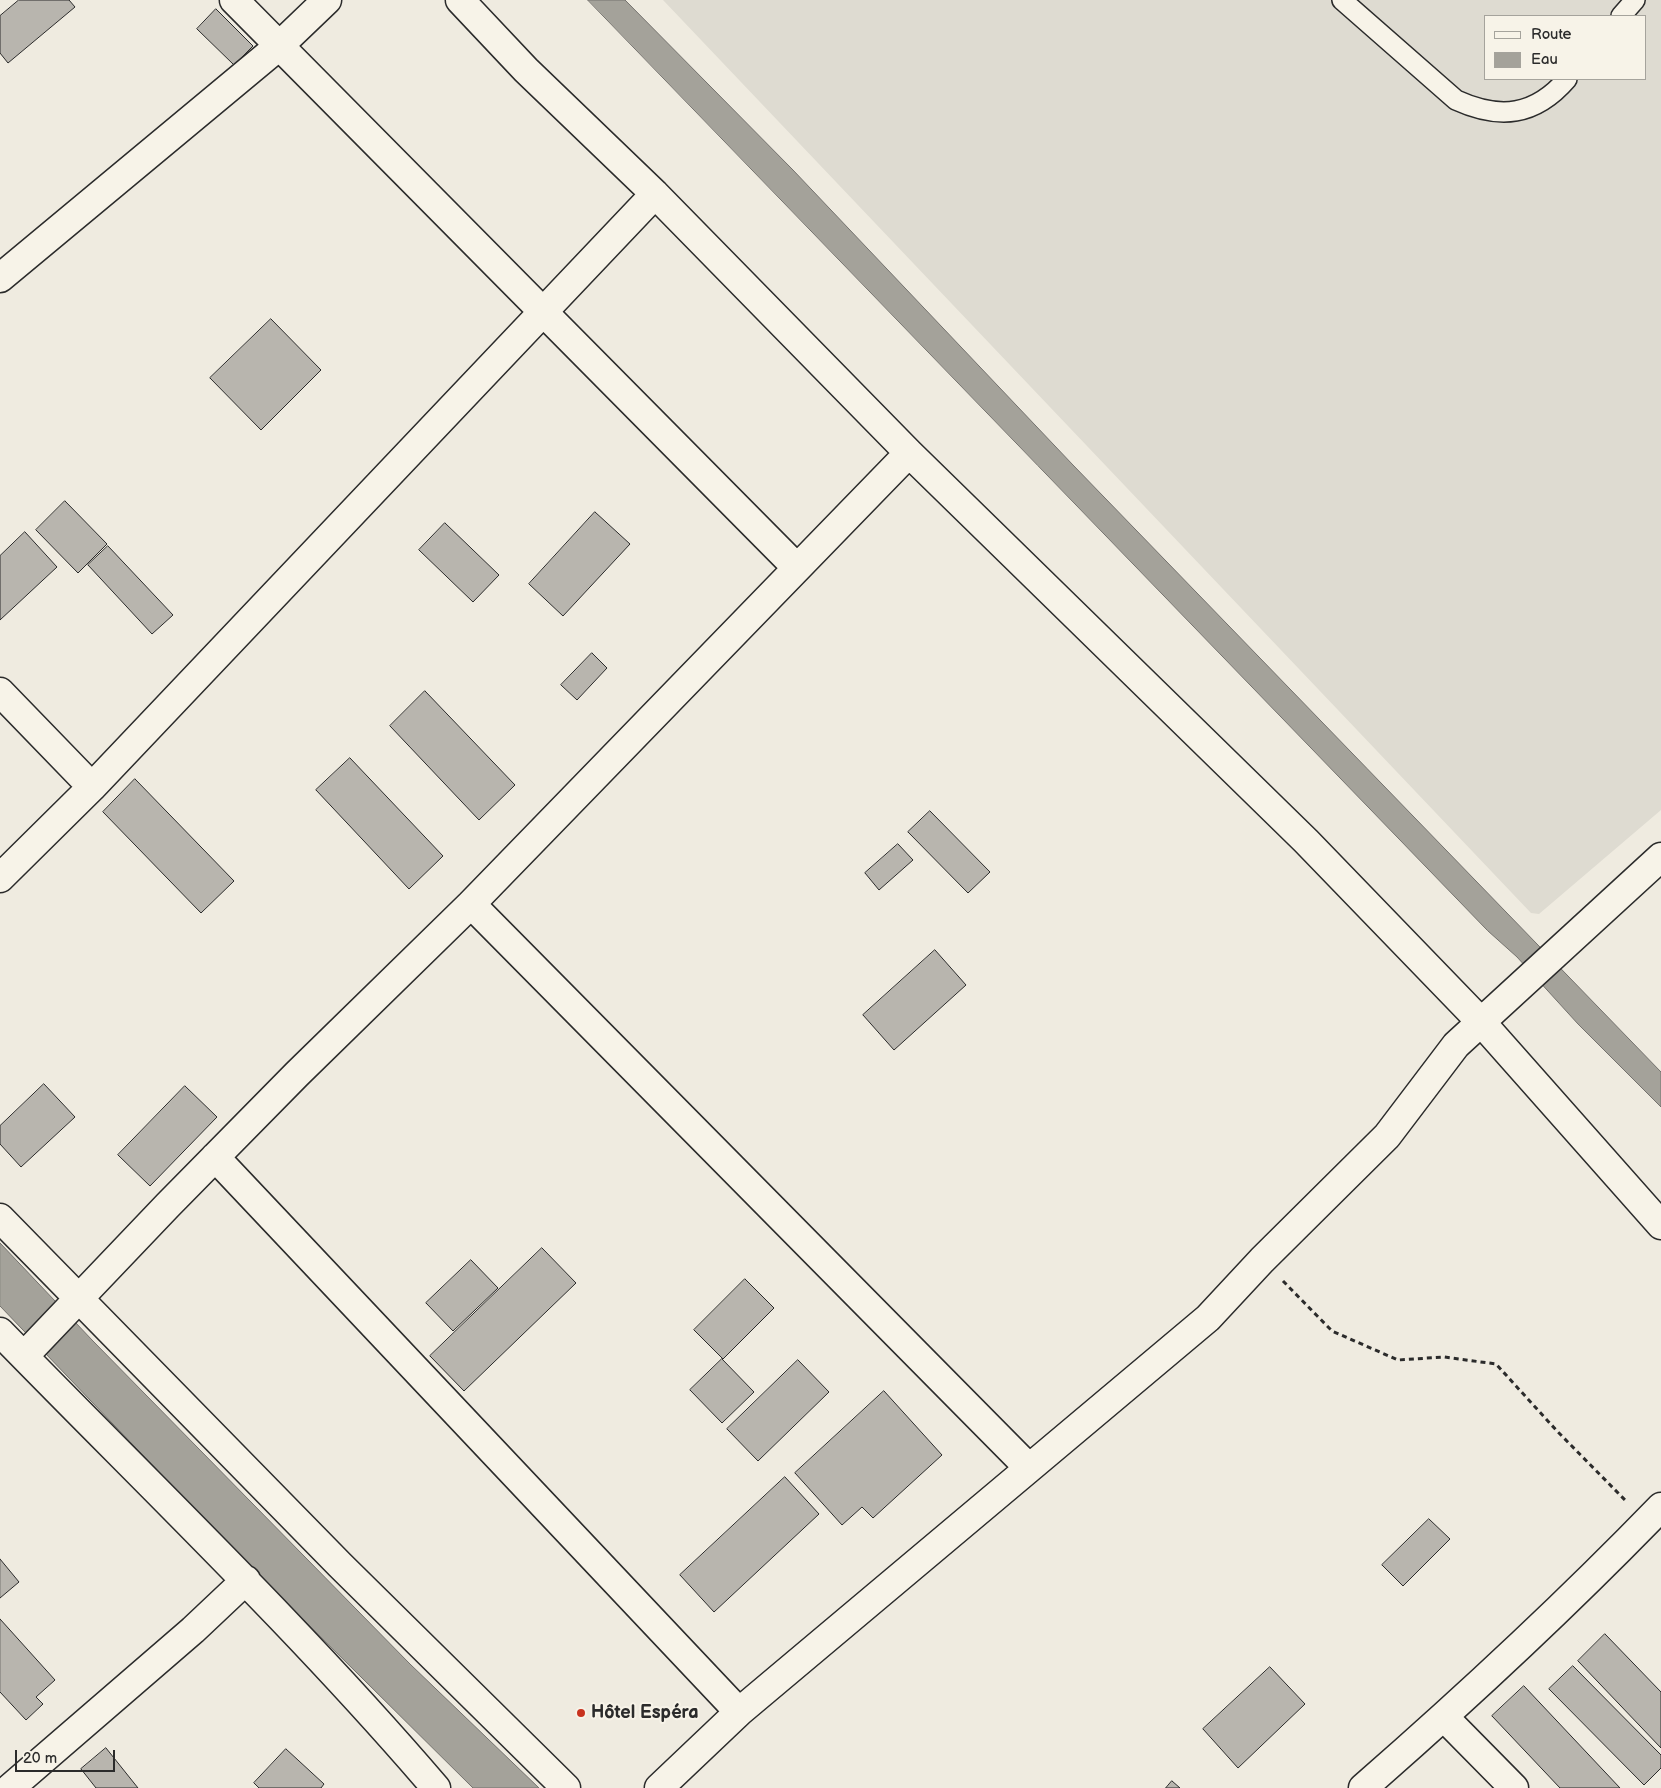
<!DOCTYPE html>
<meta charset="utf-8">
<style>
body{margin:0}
#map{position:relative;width:1661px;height:1788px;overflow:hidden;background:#efebe0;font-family:"Balsamiq Sans",sans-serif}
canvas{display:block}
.legend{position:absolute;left:1484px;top:15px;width:162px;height:65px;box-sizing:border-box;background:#f7f3e8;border:1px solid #a5a39c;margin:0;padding:6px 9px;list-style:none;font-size:15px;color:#2b2b2b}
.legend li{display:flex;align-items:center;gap:10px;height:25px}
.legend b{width:25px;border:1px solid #a5a39c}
.scale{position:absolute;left:15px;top:1750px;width:100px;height:22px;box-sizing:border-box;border:2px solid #2b2b2b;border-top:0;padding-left:6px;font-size:15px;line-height:18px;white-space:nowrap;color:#2b2b2b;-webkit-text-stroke:4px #f7f3e8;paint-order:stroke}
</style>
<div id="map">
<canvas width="1661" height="1788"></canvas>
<ul class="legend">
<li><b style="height:6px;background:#f7f3e8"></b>Route</li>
<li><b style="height:14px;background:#a4a29a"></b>Eau</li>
</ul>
<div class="scale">20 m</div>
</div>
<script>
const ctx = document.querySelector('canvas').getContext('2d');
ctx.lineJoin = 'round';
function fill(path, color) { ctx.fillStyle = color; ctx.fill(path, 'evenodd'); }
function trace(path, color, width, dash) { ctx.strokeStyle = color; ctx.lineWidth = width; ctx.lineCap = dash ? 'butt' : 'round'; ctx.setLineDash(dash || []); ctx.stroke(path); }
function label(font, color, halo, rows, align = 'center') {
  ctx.font = font + ' "Balsamiq Sans",sans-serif'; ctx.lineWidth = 4; ctx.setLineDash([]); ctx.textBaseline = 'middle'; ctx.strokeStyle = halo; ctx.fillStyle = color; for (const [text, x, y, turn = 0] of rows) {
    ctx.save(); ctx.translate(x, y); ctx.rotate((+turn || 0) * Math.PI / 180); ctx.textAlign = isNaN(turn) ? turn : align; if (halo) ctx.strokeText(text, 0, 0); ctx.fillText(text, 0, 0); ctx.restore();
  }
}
const built = new Path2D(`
 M 663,0 L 1661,0 L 1661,810 L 1539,914 L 1531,913 ZM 1485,16 L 1645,16 L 1645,79 L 1485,79 Z`);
const water = new Path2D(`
 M 588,0 L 625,0 L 793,170 L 1073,465 L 1661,1072 L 1661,1107 L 1578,1024 L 1517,957 L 1488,931 Z
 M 0,1243 L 93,1341 L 410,1664 L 539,1788 L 473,1788 L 248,1565 L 0,1306 Z`);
const building = new Path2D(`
 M 19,0 L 69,0 L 75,7 L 8,63 L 0,53 L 0,16 Z
 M 216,9 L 253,46 L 234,65 L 197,29 Z
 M 271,319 L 321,370 L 261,430 L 210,378 Z
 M 65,501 L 107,544 L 78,573 L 36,530 Z
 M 595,512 L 630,544 L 563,616 L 529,584 Z
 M 445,523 L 499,575 L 473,602 L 419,550 Z
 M 25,532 L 57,567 L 0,620 L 0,556 Z
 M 108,546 L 173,615 L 152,634 L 88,565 Z
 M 592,653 L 607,668 L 577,700 L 561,685 Z
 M 425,691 L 515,785 L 479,820 L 390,726 Z
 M 350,758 L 443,856 L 409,889 L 316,790 Z
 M 135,779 L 234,881 L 201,913 L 103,812 Z
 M 930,811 L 990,872 L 968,893 L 908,832 Z
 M 898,844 L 913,860 L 879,890 L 865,873 Z
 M 935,950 L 966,985 L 894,1050 L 863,1015 Z
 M 44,1084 L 75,1117 L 21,1167 L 0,1144 L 0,1126 Z
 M 185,1086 L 217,1117 L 150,1186 L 118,1155 Z
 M 542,1248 L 576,1283 L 464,1391 L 430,1356 Z
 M 471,1260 L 498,1288 L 453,1331 L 426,1303 Z
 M 745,1279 L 774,1308 L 723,1359 L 694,1330 Z
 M 722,1359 L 754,1392 L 722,1423 L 690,1390 Z
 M 798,1360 L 829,1392 L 758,1461 L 727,1429 Z
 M 884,1391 L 942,1455 L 873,1518 L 862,1507 L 842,1525 L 795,1473 Z
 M 785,1477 L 819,1514 L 714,1612 L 680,1575 Z
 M 1429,1519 L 1450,1539 L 1403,1586 L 1382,1565 Z
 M 0,1559 L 19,1582 L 0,1598 Z
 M 0,1619 L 55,1680 L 36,1697 L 43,1704 L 26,1720 L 0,1692 Z
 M 1605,1634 L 1661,1692 L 1661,1748 L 1578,1661 Z
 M 1573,1666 L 1661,1755 L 1661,1768 L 1644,1785 L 1549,1689 Z
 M 1270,1667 L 1305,1704 L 1238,1768 L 1203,1729 Z
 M 1524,1686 L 1620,1788 L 1560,1788 L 1492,1716 Z
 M 106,1748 L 138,1788 L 96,1788 L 81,1769 Z
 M 286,1749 L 324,1784 L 321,1788 L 259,1788 L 254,1783 Z
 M 1172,1781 L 1180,1788 L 1166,1788 Z`);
const path = new Path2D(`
 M 1283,1281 L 1332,1331 L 1398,1360 L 1444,1357 L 1496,1364 L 1557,1431 L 1625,1500`);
const service = new Path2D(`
 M 1342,0 L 1456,100 C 1500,120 1535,116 1567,79
 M 1621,16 L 1635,0`);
const minor = new Path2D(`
 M 234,0 L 797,568
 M 460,0 L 526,70 L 655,194 L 909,453 L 1306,841 L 1482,1023 L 1661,1225
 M 0,278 L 279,46 L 327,0
 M 0,692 L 92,787
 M 0,878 L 92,787 L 655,194
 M 471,904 L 1028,1467
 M 215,1157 L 739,1712
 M 0,1218 L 340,1565 L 566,1788
 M 0,1332 C 147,1483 299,1628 436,1788
 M 24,1356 L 168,1205 L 297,1074 L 471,904 L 909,453
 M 1444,1717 L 1514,1788
 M 10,1788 L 193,1630 L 246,1580
 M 659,1788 L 739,1712 L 1208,1318 L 1262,1260 L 1387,1136 L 1456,1045 L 1661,857
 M 1363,1788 C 1466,1698 1566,1605 1661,1507`);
const markers = [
 [581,1713,5,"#c8321e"]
];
const poiNames = [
 ["Hôtel Espéra",591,1713]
];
fill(built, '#dedbd1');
fill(water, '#a4a29a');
trace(water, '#74726e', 1);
fill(building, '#b8b5ae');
trace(building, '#2b2b2b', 1);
trace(service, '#2b2b2b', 22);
trace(minor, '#2b2b2b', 31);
trace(path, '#2b2b2b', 3, [5, 4]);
trace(service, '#f7f3e8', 19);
trace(minor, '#f7f3e8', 28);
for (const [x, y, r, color] of markers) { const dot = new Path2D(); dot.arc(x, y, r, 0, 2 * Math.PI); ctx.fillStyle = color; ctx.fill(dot); trace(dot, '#f7f3e8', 2); }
label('bold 18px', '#2b2b2b', '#f7f3e8', poiNames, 'left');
</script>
